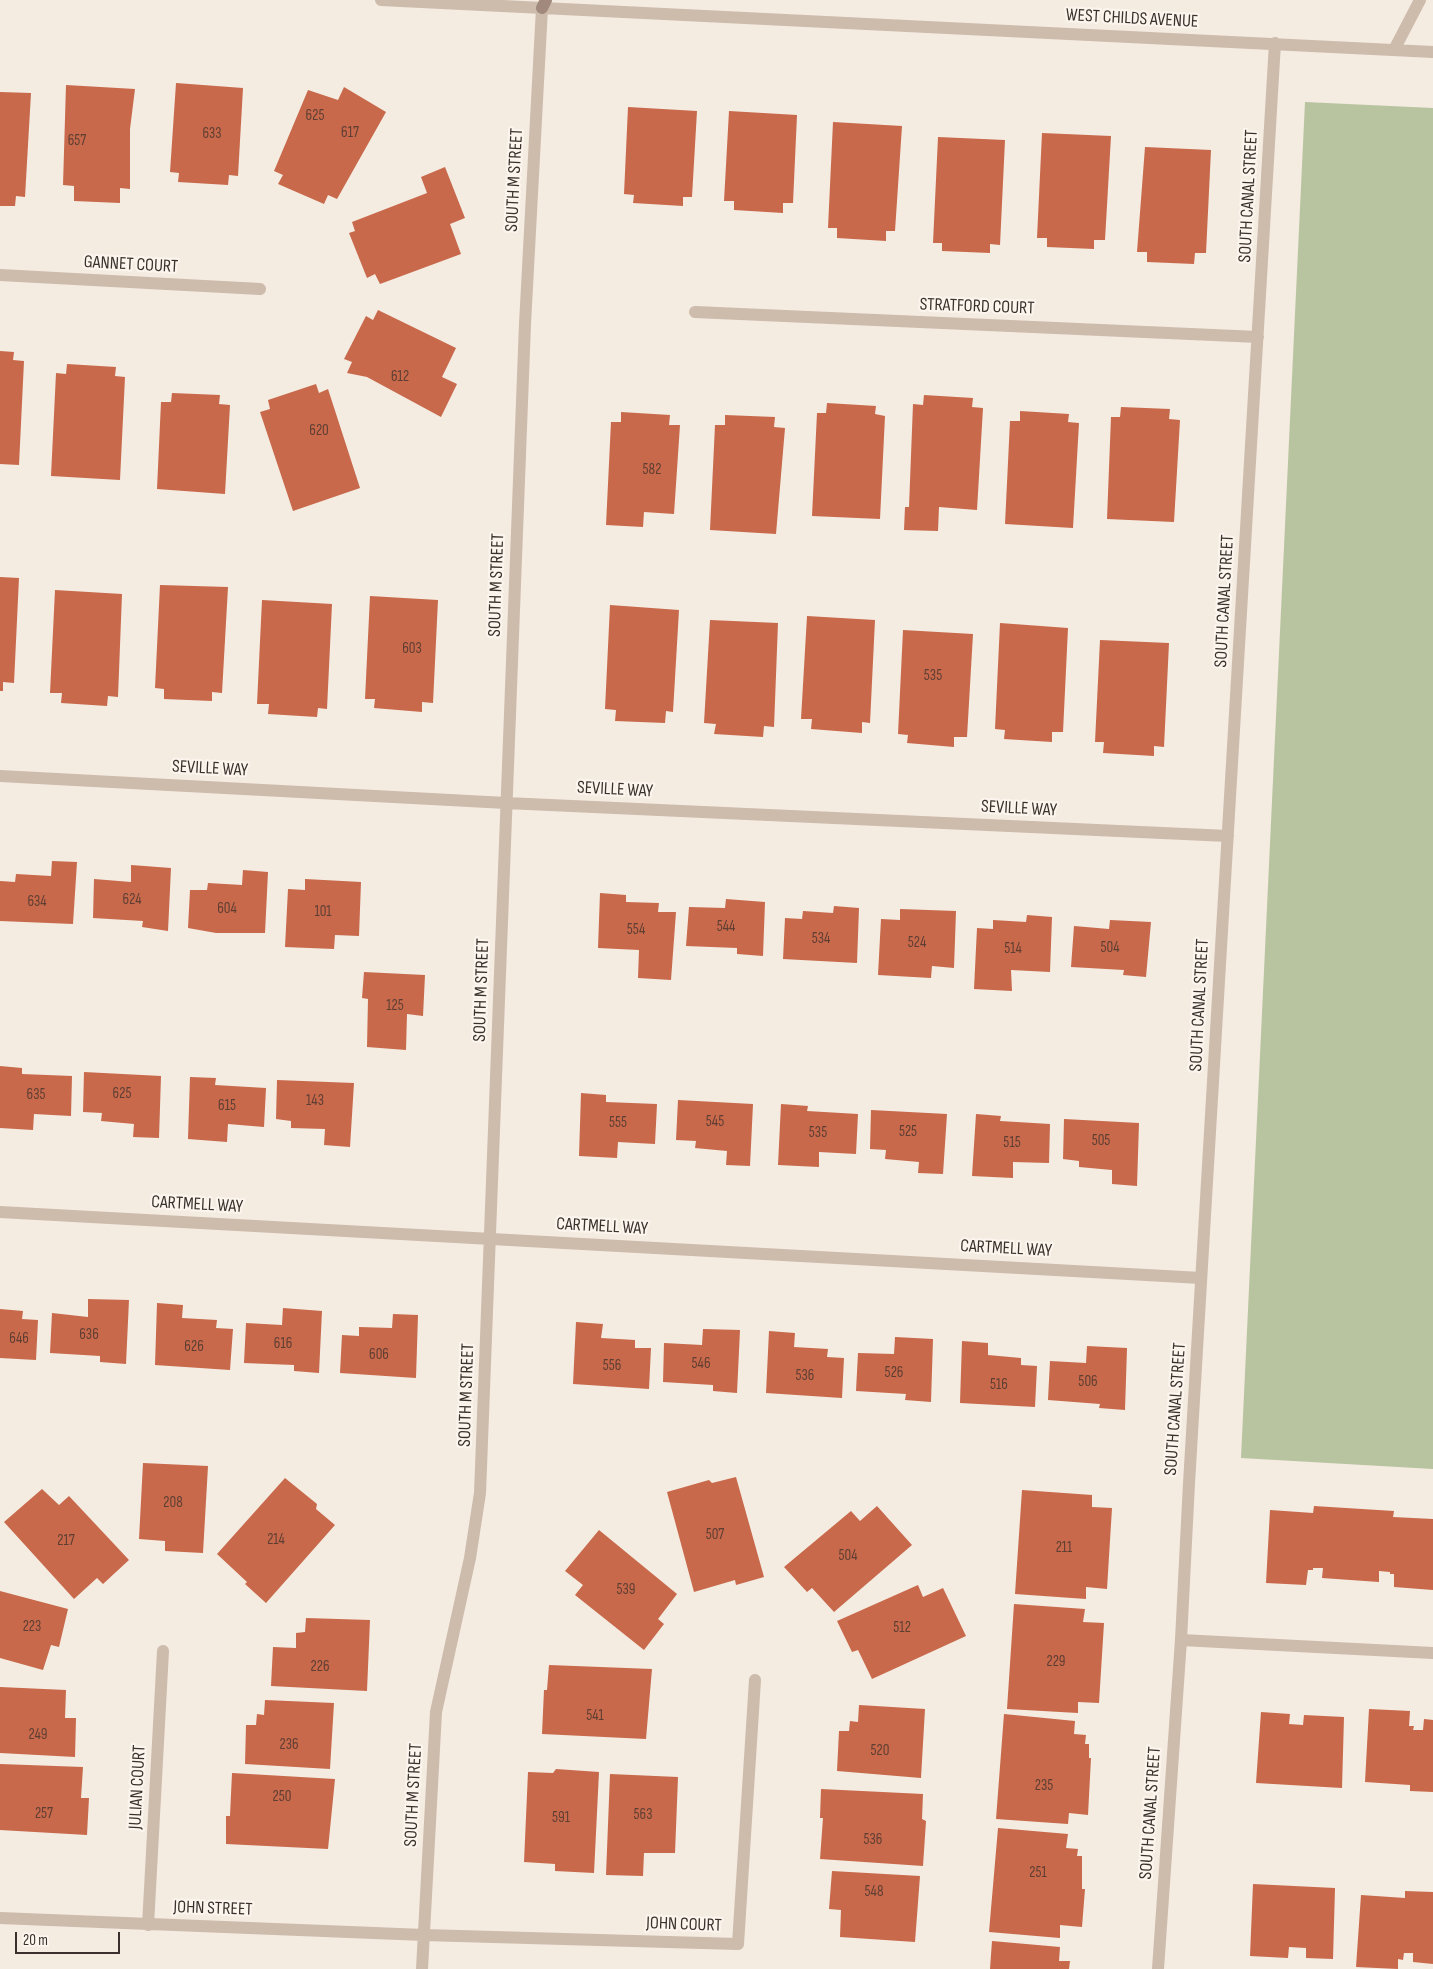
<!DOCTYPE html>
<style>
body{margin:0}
#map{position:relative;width:1433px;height:1969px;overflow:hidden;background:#f4ebe1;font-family:"Sofia Sans Condensed",sans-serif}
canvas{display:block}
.scale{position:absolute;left:15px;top:1932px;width:105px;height:22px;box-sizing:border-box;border:2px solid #3b302b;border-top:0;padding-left:6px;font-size:15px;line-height:18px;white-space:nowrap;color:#3b302b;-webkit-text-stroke:4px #fbf5ee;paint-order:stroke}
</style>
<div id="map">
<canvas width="1433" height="1969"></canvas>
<div class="scale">20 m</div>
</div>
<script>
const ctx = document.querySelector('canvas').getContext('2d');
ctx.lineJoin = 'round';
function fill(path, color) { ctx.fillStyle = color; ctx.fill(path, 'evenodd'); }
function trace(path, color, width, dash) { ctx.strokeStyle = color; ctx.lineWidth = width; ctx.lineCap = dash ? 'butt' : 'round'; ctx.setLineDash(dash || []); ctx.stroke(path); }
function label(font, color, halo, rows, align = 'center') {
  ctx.font = font + ' "Sofia Sans Condensed",sans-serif'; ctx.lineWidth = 4.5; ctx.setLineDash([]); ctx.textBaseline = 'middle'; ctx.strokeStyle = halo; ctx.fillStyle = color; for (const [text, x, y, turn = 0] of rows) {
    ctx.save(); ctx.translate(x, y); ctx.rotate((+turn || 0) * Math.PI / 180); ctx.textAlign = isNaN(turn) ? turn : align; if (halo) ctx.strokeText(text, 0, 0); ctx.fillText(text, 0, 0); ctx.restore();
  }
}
const green = new Path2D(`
 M 1305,102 L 1433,108 L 1433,1469 L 1241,1458 Z`);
const building = new Path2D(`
 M 176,83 L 243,88 L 238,176 L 229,175 L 228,185 L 178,182 L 179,173 L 170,172 Z
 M 66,85 L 135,89 L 130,129 L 130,189 L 120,188 L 120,203 L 74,201 L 74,186 L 63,185 Z
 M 344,87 L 386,112 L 337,199 L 328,195 L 324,204 L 278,184 L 283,175 L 274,171 L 308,90 L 338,100 Z
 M 0,92 L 31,93 L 25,197 L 16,196 L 15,206 L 0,206 Z
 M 628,107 L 697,111 L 692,197 L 683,197 L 683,206 L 633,203 L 634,195 L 624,194 Z
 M 729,111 L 797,115 L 793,203 L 783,203 L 783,213 L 734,210 L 734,201 L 724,201 Z
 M 833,122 L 902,126 L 895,231 L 886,231 L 886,241 L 837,238 L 837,228 L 828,228 Z
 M 1042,133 L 1111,136 L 1105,240 L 1094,240 L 1094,249 L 1047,247 L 1047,238 L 1037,238 Z
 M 938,137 L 1005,140 L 1000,245 L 990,244 L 990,253 L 942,251 L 942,243 L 933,243 Z
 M 1145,147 L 1211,150 L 1206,253 L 1195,253 L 1194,264 L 1147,262 L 1147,252 L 1137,252 Z
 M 445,167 L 465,218 L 450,224 L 461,254 L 380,284 L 375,274 L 367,278 L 349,233 L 355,231 L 352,222 L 427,193 L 421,177 Z
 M 378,310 L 456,348 L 442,377 L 457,384 L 441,417 L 367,377 L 347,373 L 352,362 L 344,359 L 366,316 L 373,320 Z
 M 0,351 L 14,352 L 13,360 L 24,361 L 19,465 L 0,464 Z
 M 67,364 L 116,367 L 115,376 L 125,377 L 120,480 L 51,476 L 56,373 L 66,374 Z
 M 316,384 L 319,393 L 328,389 L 360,488 L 293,511 L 260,412 L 270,409 L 268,400 Z
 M 172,393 L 220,395 L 219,404 L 230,405 L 225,494 L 157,489 L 161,402 L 171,402 Z
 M 924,395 L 973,398 L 972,407 L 983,408 L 977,510 L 939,507 L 938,531 L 904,530 L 905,507 L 909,507 L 913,404 L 923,405 Z
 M 827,403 L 876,406 L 875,414 L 885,416 L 880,519 L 812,516 L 817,413 L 826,413 Z
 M 1121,407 L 1170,409 L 1169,419 L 1180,420 L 1174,522 L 1107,519 L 1111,417 L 1120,417 Z
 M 1020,411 L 1069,414 L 1068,422 L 1079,423 L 1073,528 L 1005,524 L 1010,421 L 1020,421 Z
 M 621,412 L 670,415 L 669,425 L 680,425 L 674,514 L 644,512 L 643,527 L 606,525 L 611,422 L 621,422 Z
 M 725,415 L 775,417 L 774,427 L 785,428 L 776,534 L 710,530 L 715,425 L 725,425 Z
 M 0,577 L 19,578 L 14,683 L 3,682 L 3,691 L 0,691 Z
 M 160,585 L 228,587 L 222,693 L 212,692 L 212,701 L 164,699 L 164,689 L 155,688 Z
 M 55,590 L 122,594 L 118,697 L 108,696 L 107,706 L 61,703 L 62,693 L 50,693 Z
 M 370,596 L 438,600 L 433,703 L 422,702 L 422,712 L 374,708 L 375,699 L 365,699 Z
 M 262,600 L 332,604 L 327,709 L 318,708 L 317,717 L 268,714 L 269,704 L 257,704 Z
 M 610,605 L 679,610 L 673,712 L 666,711 L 665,723 L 615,721 L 616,710 L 605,709 Z
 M 807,616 L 875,620 L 870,723 L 862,722 L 862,733 L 811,729 L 812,719 L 801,719 Z
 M 710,620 L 778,623 L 774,727 L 764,726 L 763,737 L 714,734 L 716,724 L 704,723 Z
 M 1000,623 L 1068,628 L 1063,732 L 1052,732 L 1052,742 L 1004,739 L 1005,730 L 995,729 Z
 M 903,630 L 973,634 L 967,737 L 954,737 L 954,747 L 907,743 L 908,735 L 898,734 Z
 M 1100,640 L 1169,643 L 1164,747 L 1154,746 L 1154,756 L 1103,753 L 1104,742 L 1095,742 Z
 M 52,861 L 77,862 L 73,924 L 0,921 L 0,881 L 15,882 L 16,874 L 51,876 Z
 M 131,865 L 171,868 L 168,931 L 142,927 L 143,921 L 93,918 L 94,879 L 131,882 Z
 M 243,870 L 268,872 L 265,933 L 216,933 L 188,928 L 190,890 L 207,890 L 208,883 L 242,885 Z
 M 305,879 L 361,882 L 359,936 L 335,935 L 334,949 L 285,947 L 288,889 L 305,890 Z
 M 600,893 L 626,895 L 626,902 L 659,903 L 658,912 L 676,912 L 671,980 L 638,978 L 639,950 L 598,948 Z
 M 726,899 L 765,902 L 763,956 L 737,954 L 737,948 L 686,946 L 689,907 L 725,908 Z
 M 834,906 L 859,908 L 857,963 L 783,959 L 785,918 L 802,919 L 803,911 L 833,913 Z
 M 900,909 L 956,911 L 954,968 L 932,966 L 931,978 L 878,975 L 881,919 L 900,920 Z
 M 1027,915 L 1052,917 L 1050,972 L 1011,970 L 1012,991 L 974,989 L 977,928 L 993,929 L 993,920 L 1026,922 Z
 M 1110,920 L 1151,922 L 1146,977 L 1123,975 L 1124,970 L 1071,967 L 1074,926 L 1109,929 Z
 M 364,972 L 425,975 L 423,1016 L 407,1014 L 406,1050 L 367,1047 L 368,999 L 362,998 Z
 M 0,1066 L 22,1068 L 22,1074 L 72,1076 L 71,1116 L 34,1114 L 33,1130 L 0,1128 Z
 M 84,1072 L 161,1076 L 159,1138 L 133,1137 L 134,1124 L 101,1121 L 102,1113 L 83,1112 Z
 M 190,1077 L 216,1078 L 215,1085 L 266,1088 L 264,1127 L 228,1124 L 227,1142 L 188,1139 Z
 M 277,1080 L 354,1083 L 350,1147 L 324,1145 L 325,1129 L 291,1128 L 291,1121 L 276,1119 Z
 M 581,1093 L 606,1095 L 606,1102 L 657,1104 L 655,1144 L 618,1142 L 617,1158 L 579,1156 Z
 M 678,1100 L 753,1104 L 750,1166 L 726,1165 L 727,1151 L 695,1148 L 696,1141 L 676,1140 Z
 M 781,1104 L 808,1106 L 807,1111 L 858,1114 L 856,1154 L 819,1152 L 819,1167 L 778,1165 Z
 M 871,1110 L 947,1114 L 943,1174 L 918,1173 L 919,1162 L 885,1159 L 886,1150 L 870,1149 Z
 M 976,1114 L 1001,1116 L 1000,1121 L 1050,1124 L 1049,1163 L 1013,1162 L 1013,1178 L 972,1176 Z
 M 1064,1119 L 1139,1123 L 1137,1186 L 1112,1184 L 1112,1170 L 1079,1167 L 1079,1161 L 1063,1159 Z
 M 88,1299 L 129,1300 L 126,1364 L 100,1362 L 100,1356 L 50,1353 L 52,1313 L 88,1317 Z
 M 157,1303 L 183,1305 L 182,1318 L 217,1320 L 216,1328 L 233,1329 L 230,1370 L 155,1365 Z
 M 283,1308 L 322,1311 L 319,1373 L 294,1371 L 294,1365 L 244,1363 L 246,1323 L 282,1325 Z
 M 0,1309 L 23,1311 L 22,1319 L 38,1320 L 36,1360 L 0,1358 Z
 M 393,1314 L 418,1315 L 416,1378 L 340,1373 L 342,1335 L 359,1336 L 359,1327 L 392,1328 Z
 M 576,1322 L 603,1324 L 601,1338 L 635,1340 L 635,1348 L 651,1348 L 649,1389 L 573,1384 Z
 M 703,1329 L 740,1330 L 737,1393 L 713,1391 L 713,1385 L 663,1382 L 664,1343 L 702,1345 Z
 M 769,1331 L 795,1333 L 794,1347 L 828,1349 L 827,1357 L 844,1358 L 842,1398 L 766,1393 Z
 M 895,1337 L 933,1339 L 931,1402 L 905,1400 L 906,1394 L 856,1391 L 858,1353 L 894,1354 Z
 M 962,1341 L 988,1343 L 988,1355 L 1021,1358 L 1021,1365 L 1037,1366 L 1035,1407 L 960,1403 Z
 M 1087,1346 L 1127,1348 L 1125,1410 L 1099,1408 L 1100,1404 L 1048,1400 L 1050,1361 L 1086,1363 Z
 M 143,1463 L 208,1466 L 203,1553 L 165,1551 L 165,1541 L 139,1539 Z
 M 736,1477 L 764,1577 L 736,1585 L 735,1580 L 694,1592 L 667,1492 L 709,1480 L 712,1483 Z
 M 285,1478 L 317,1504 L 316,1509 L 335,1525 L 266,1603 L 245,1584 L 247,1582 L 217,1554 Z
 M 42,1489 L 59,1505 L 69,1496 L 129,1560 L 103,1584 L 97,1578 L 74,1599 L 4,1522 Z
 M 1022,1490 L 1092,1495 L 1092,1507 L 1112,1508 L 1107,1589 L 1086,1587 L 1086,1599 L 1015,1594 Z
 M 877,1506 L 912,1545 L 834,1612 L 812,1588 L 807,1592 L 784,1567 L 851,1511 L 860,1521 Z
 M 1314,1506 L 1394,1511 L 1393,1517 L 1433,1519 L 1433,1590 L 1394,1587 L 1394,1574 L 1390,1574 L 1390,1572 L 1379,1571 L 1379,1582 L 1322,1578 L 1323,1568 L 1313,1568 L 1313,1570 L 1308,1570 L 1306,1585 L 1266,1583 L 1270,1510 L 1313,1513 Z
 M 599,1530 L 677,1594 L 658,1619 L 664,1624 L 644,1650 L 575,1595 L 583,1585 L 565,1571 Z
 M 918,1585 L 923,1597 L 943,1588 L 966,1636 L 872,1679 L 858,1650 L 852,1652 L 837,1621 Z
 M 0,1591 L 68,1609 L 59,1647 L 51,1645 L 43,1670 L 0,1658 Z
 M 1014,1604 L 1085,1609 L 1083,1622 L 1104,1623 L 1099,1703 L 1078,1702 L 1078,1713 L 1007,1709 Z
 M 306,1618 L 370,1620 L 367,1691 L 271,1686 L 273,1647 L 296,1648 L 296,1633 L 305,1632 Z
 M 549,1665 L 652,1669 L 646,1739 L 542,1734 L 544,1690 L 547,1690 Z
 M 0,1687 L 66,1690 L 65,1718 L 76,1718 L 75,1757 L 0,1753 Z
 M 265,1700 L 334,1703 L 330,1769 L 245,1764 L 246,1725 L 256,1725 L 257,1714 L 264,1715 Z
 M 859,1705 L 925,1709 L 921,1778 L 837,1771 L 839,1731 L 849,1731 L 850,1721 L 858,1722 Z
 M 1369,1709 L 1410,1711 L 1409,1726 L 1414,1726 L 1413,1730 L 1423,1730 L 1424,1719 L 1433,1720 L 1433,1792 L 1410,1791 L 1410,1785 L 1365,1782 Z
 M 1261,1712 L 1290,1714 L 1289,1724 L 1303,1725 L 1304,1715 L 1344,1717 L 1342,1788 L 1256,1783 Z
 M 1004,1714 L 1075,1721 L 1074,1734 L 1086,1735 L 1085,1744 L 1089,1744 L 1089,1758 L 1091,1758 L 1088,1815 L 1069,1813 L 1068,1824 L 996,1819 Z
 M 0,1764 L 83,1767 L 81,1798 L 89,1798 L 87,1835 L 0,1830 Z
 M 556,1769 L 599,1772 L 594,1873 L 555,1871 L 555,1864 L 524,1862 L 528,1772 L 553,1773 Z
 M 232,1773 L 335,1779 L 328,1849 L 226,1844 L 226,1816 L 230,1816 Z
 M 610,1774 L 678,1777 L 675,1853 L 644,1853 L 643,1876 L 606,1875 Z
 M 821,1789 L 923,1794 L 922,1819 L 926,1821 L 923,1866 L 820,1859 L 823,1818 L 820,1818 Z
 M 998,1828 L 1068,1834 L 1066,1848 L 1078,1849 L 1077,1856 L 1082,1856 L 1082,1889 L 1085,1889 L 1082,1927 L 1060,1925 L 1060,1938 L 989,1932 Z
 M 832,1871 L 920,1876 L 915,1942 L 840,1937 L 841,1910 L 829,1909 Z
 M 1253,1884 L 1335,1888 L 1333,1959 L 1306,1958 L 1306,1948 L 1289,1947 L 1288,1958 L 1250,1956 Z
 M 1405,1891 L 1433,1892 L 1433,1964 L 1413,1962 L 1413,1953 L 1404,1953 L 1403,1960 L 1398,1959 L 1398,1969 L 1356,1967 L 1361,1895 L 1405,1898 Z
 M 992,1941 L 1060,1947 L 1059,1961 L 1070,1961 L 1069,1969 L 990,1969 Z`);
const lane = new Path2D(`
 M 1181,1640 L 1433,1653`);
const street = new Path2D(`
 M 381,0 L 1433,52
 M 1394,50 L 1420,0
 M 0,275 L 260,289
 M 695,312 L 1258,337
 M 0,776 L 506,803 L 1228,836
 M 0,1212 L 1201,1278
 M 0,1918 L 424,1935 L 738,1944 L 755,1680
 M 148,1925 L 163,1651
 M 422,1969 L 436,1712 L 470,1558 L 480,1493 L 525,324 L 542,8
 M 1158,1969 L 1181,1640 L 1189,1483 L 1275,43`);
const secondary = new Path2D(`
 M 542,8 L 546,0`);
const numberNames = [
 ["625",315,116],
 ["617",350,133],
 ["633",212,134],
 ["657",77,141],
 ["612",400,377],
 ["620",319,431],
 ["582",652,470],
 ["603",412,649],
 ["535",933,676],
 ["624",132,900],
 ["634",37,902],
 ["604",227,909],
 ["101",323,912],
 ["544",726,927],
 ["554",636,930],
 ["534",821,939],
 ["524",917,943],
 ["504",1110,948],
 ["514",1013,949],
 ["125",395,1006],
 ["625",122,1094],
 ["635",36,1095],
 ["143",315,1101],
 ["615",227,1106],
 ["545",715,1122],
 ["555",618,1123],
 ["525",908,1132],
 ["535",818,1133],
 ["505",1101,1141],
 ["515",1012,1143],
 ["636",89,1335],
 ["646",19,1339],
 ["616",283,1344],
 ["626",194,1347],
 ["606",379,1355],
 ["546",701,1364],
 ["556",612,1366],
 ["526",894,1373],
 ["536",805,1376],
 ["506",1088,1382],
 ["516",999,1385],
 ["208",173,1503],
 ["507",715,1535],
 ["214",276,1540],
 ["217",66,1541],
 ["211",1064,1548],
 ["504",848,1556],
 ["539",626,1590],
 ["223",32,1627],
 ["512",902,1628],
 ["229",1056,1662],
 ["226",320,1667],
 ["541",595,1716],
 ["249",38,1735],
 ["236",289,1745],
 ["520",880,1751],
 ["235",1044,1786],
 ["250",282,1797],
 ["257",44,1814],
 ["563",643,1815],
 ["591",561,1818],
 ["536",873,1840],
 ["251",1038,1873],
 ["548",874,1892]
];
const streetNames = [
 ["WEST CHILDS AVENUE",1132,19,3],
 ["SOUTH M STREET",515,180,-87],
 ["SOUTH CANAL STREET",1249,196,-87],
 ["GANNET COURT",131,265,3],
 ["STRATFORD COURT",977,307,2],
 ["SOUTH M STREET",497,585,-88],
 ["SOUTH CANAL STREET",1225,601,-87],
 ["SEVILLE WAY",210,769,3],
 ["SEVILLE WAY",615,790,3],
 ["SEVILLE WAY",1019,809,3],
 ["SOUTH M STREET",482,990,-88],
 ["SOUTH CANAL STREET",1200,1005,-87],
 ["CARTMELL WAY",197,1205,3],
 ["CARTMELL WAY",602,1227,3],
 ["CARTMELL WAY",1006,1249,3],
 ["SOUTH M STREET",467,1395,-88],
 ["SOUTH CANAL STREET",1176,1409,-86],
 ["JULIAN COURT",138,1787,-87],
 ["SOUTH M STREET",414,1795,-87],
 ["SOUTH CANAL STREET",1151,1813,-86],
 ["JOHN STREET",213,1909,2],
 ["JOHN COURT",684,1925,2]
];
fill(green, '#b8c4a0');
fill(building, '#c8694b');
trace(lane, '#cdbbac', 12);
trace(street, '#cdbbac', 12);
trace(secondary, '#a18a7d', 12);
label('15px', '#5e3e33', null, numberNames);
label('18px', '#3b302b', '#fbf5ee', streetNames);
</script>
